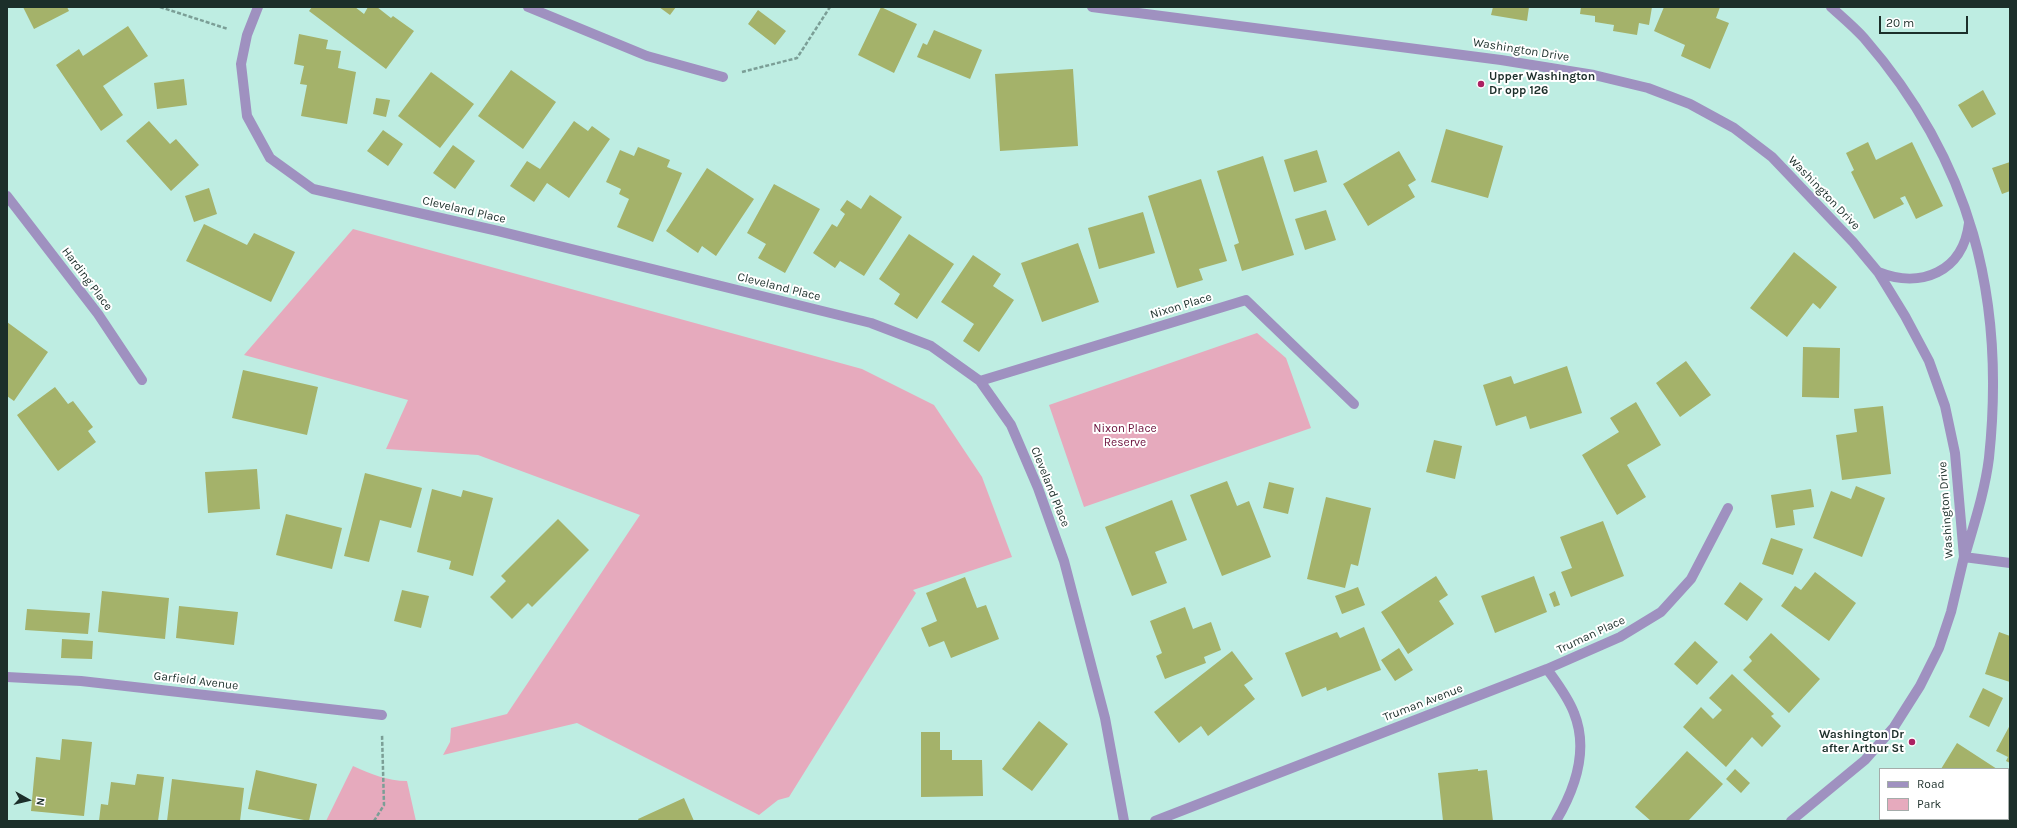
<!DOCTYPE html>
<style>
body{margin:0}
#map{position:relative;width:2017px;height:828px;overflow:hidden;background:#beede2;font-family:Karla,sans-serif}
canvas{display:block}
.frame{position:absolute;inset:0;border:8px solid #1c2f2a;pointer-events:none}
.legend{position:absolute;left:1879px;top:768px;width:130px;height:52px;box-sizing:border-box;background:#fff;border:1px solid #a4acaa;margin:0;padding:5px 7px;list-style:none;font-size:12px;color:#1c2f2a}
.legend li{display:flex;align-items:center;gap:8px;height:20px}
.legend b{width:20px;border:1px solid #a4acaa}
.north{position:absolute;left:8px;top:780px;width:40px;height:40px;-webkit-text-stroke:3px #fff;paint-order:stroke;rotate:98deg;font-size:11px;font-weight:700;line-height:16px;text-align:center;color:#1c2f2a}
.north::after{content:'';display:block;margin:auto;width:14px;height:18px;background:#1c2f2a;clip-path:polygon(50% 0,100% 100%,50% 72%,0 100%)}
.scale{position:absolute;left:1879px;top:16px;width:89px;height:18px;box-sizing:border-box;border:2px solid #1c2f2a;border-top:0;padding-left:5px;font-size:12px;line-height:14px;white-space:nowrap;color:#1c2f2a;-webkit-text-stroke:3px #fff;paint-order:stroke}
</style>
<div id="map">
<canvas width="2017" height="828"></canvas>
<div class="frame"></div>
<ul class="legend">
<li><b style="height:5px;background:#9f91c0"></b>Road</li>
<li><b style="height:11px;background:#e6aabd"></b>Park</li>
</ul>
<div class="north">N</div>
<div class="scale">20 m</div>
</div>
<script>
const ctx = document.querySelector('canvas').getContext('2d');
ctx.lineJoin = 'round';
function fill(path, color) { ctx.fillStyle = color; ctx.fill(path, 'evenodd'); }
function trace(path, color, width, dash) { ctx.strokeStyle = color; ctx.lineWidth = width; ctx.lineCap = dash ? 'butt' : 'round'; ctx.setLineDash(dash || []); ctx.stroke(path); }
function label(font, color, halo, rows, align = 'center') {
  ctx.font = font + ' Karla,sans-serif'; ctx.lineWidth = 4; ctx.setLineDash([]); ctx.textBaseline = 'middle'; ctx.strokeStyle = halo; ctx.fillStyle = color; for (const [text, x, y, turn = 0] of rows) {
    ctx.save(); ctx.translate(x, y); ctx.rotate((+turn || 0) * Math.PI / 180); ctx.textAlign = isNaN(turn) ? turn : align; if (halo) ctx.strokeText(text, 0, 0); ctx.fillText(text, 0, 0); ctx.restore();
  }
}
const green = new Path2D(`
 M 353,229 L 862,369 L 934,405 L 982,477 L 1012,557 L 913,590 L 916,593 L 789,797 L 778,800 L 759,815 L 577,723 L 443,755 L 450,742 L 451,728 L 507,714 L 640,515 L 478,455 L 386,449 L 408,400 L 244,355 Z
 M 1257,333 L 1286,358 L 1311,428 L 1084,507 L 1049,405 Z
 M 353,766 C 371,774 387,781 407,781 L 416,821 L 326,821 Z`);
const building = new Path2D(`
 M 23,7 L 67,7 L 69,11 L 34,29 Z
 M 312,7 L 355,7 L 364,14 L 368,7 L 377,7 L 391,18 L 393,16 L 414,31 L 386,69 L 309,11 Z
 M 659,7 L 676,7 L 670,15 Z
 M 881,7 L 917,24 L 894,73 L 858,55 Z
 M 1493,7 L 1529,7 L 1527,21 L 1491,15 Z
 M 1581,7 L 1652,7 L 1649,25 L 1639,23 L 1637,35 L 1613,31 L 1614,25 L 1595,22 L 1595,16 L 1580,14 Z
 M 1664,7 L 1720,7 L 1716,18 L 1729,23 L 1710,69 L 1681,56 L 1685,45 L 1654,31 Z
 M 758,10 L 786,31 L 775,45 L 748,24 Z
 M 128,26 L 148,56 L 103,86 L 123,115 L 101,131 L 56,65 L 79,49 L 83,56 Z
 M 934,30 L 982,50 L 970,79 L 917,57 L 923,43 L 927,45 Z
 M 299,34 L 328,40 L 326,49 L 341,51 L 338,68 L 356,72 L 347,124 L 301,116 L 307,85 L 300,84 L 304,66 L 294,64 Z
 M 1073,69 L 1078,146 L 1000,151 L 995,74 Z
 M 511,70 L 556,102 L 523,149 L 478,116 Z
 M 431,72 L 474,104 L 440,148 L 398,116 Z
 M 184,79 L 187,105 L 157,109 L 154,83 Z
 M 1983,90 L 1996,114 L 1972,128 L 1958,105 Z
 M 376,98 L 390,100 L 386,117 L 373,114 Z
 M 149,121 L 170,144 L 176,139 L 199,165 L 171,191 L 126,141 Z
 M 574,121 L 588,131 L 592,126 L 610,139 L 569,198 L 547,183 L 534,202 L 510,186 L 527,161 L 540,169 Z
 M 1446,129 L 1503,146 L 1488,198 L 1431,182 Z
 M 383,130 L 403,144 L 388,166 L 367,151 Z
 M 1868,142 L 1876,160 L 1912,142 L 1943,206 L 1916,219 L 1905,196 L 1900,198 L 1904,204 L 1874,219 L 1851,172 L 1854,170 L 1846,153 Z
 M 453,145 L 475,161 L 455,189 L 433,173 Z
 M 638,147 L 670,160 L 667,167 L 682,173 L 653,242 L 617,227 L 629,199 L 619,194 L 621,189 L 606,182 L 620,150 L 634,156 Z
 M 1317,150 L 1327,182 L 1294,192 L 1284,160 Z
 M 1399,151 L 1416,180 L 1408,185 L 1415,197 L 1368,226 L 1343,184 Z
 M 1263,156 L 1294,255 L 1242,271 L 1234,245 L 1239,243 L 1217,171 Z
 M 2010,162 L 2010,191 L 2002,194 L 1992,168 Z
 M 707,168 L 754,199 L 716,256 L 702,246 L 698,253 L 666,231 Z
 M 1201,179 L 1227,261 L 1199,269 L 1203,280 L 1177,288 L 1148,196 Z
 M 774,184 L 820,209 L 785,273 L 758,258 L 766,244 L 747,233 Z
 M 209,188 L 217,214 L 194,222 L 185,196 Z
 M 870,195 L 902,217 L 864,276 L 840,261 L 835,268 L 813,253 L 832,224 L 837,227 L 845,214 L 840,210 L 847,200 L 861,209 Z
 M 1326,210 L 1336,240 L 1305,250 L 1295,219 Z
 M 1143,212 L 1155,253 L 1099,269 L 1088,228 Z
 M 204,224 L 247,245 L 254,233 L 295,252 L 271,302 L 186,261 Z
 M 909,234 L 954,264 L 917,319 L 894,304 L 900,294 L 879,279 Z
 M 1078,243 L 1099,302 L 1042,322 L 1021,263 Z
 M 1794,252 L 1837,287 L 1820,309 L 1813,303 L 1787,337 L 1750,308 Z
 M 973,255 L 1001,274 L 993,286 L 1014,300 L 979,352 L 963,341 L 974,324 L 941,302 Z
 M 7,322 L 48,352 L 14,401 L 7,396 Z
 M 1803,347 L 1840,348 L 1839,398 L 1802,397 Z
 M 1686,361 L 1711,395 L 1680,417 L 1656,383 Z
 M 1567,366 L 1582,413 L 1530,429 L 1526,416 L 1496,426 L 1483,385 L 1511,376 L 1514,384 Z
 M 243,370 L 318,387 L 307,435 L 232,418 Z
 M 55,387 L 68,404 L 73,401 L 93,427 L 88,431 L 96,442 L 58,471 L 17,415 Z
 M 1636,402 L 1661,445 L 1627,465 L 1646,497 L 1617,515 L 1582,455 L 1619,432 L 1610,418 Z
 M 1883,406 L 1891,474 L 1842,480 L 1836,435 L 1857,432 L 1854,409 Z
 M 1434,440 L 1462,446 L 1455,479 L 1426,472 Z
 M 257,469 L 260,509 L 208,513 L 205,472 Z
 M 365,473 L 422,488 L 411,528 L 380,520 L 369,562 L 344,556 Z
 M 1227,481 L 1237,506 L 1249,501 L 1271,557 L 1222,576 L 1190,495 Z
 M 1269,482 L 1294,488 L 1288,514 L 1263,508 Z
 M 1856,486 L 1885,498 L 1862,557 L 1813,538 L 1831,491 L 1851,499 Z
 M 432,489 L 461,497 L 463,490 L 493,498 L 473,576 L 449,569 L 451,561 L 417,552 Z
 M 1811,489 L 1814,507 L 1793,510 L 1795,525 L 1776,528 L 1771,495 Z
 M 1326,497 L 1371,508 L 1358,566 L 1351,564 L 1345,588 L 1307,579 Z
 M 1172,500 L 1187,540 L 1155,552 L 1167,583 L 1132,596 L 1105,527 Z
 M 286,514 L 342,528 L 332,569 L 276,555 Z
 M 558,519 L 589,550 L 532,607 L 528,603 L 512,619 L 490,597 L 506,581 L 501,576 Z
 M 1603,521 L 1624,576 L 1571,597 L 1561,572 L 1572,568 L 1560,537 Z
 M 1771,538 L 1803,549 L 1793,575 L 1762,564 Z
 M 1815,572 L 1856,603 L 1829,641 L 1781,606 L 1795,586 L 1801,590 Z
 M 1436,576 L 1448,595 L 1439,601 L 1454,624 L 1408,654 L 1381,612 Z
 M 1534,576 L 1547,612 L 1495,633 L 1481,596 Z
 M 965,577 L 977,608 L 986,605 L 999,639 L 951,658 L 944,641 L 929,647 L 921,628 L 937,621 L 926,593 Z
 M 1740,582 L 1763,599 L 1747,621 L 1724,604 Z
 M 1358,587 L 1365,605 L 1342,614 L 1335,596 Z
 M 402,590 L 429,596 L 421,628 L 394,621 Z
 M 102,591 L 169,598 L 165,639 L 98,632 Z
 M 1555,591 L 1560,605 L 1554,607 L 1549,594 Z
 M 179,606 L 238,612 L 234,645 L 176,638 Z
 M 1185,607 L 1193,629 L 1211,622 L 1221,650 L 1204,657 L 1206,663 L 1165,679 L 1156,656 L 1162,653 L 1150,621 Z
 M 27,609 L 90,613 L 88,634 L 25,630 Z
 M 1364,627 L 1381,670 L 1327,691 L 1326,687 L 1302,697 L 1285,653 L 1337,632 L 1340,638 Z
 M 1999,632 L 2010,636 L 2010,682 L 1985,674 Z
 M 1771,633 L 1820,679 L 1789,713 L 1743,670 L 1752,661 L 1749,657 Z
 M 62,639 L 93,641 L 92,659 L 61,658 Z
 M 1695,641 L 1718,662 L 1697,685 L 1674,664 Z
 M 1399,648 L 1413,670 L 1395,681 L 1381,660 Z
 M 1232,651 L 1253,679 L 1244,685 L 1255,699 L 1208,736 L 1201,726 L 1179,743 L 1154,712 Z
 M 1732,674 L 1774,714 L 1771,716 L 1781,726 L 1762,747 L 1752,737 L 1726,767 L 1683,727 L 1701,707 L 1713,719 L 1722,710 L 1709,698 Z
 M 1983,688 L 2003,698 L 1989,727 L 1969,717 Z
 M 1039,721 L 1068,744 L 1032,791 L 1002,769 Z
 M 2010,725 L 2010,763 L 2006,761 L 2008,757 L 1996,751 Z
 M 921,732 L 940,732 L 940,750 L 952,750 L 952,760 L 982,760 L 983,796 L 921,797 Z
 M 62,739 L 92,742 L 84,816 L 31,811 L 36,757 L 60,760 Z
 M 1957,743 L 1997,769 L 1941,769 Z
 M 1687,751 L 1723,784 L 1688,821 L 1651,821 L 1635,807 Z
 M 1478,769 L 1478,771 L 1487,770 L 1493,821 L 1443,821 L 1438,773 Z
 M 1735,769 L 1750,783 L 1741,793 L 1726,779 Z
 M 256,770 L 317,784 L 309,821 L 248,809 Z
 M 137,774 L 164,777 L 158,821 L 99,821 L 101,804 L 108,805 L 111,782 L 135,785 Z
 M 2008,776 L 2010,777 L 2010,809 L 2008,812 Z
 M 172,779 L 244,788 L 240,821 L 167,821 Z
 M 684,798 L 694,821 L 639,821 L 638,819 Z
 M 1968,819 L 2004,819 L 2002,821 L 1998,819 L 1997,821 L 1967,821 Z`);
const path = new Path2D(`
 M 160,7 L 228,29
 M 742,72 L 797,58 L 830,7
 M 374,821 L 384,805 L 382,734`);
const minor = new Path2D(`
 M 258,7 L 247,35 L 241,64 L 247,116 L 270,158 L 313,189 L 498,231 L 871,323 L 931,346 L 980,381 L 1011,425 L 1038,488 L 1064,561 L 1105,718 L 1124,821
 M 528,7 L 647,56 L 723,77
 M 1092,7 L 1501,60 L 1594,75 L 1648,88 L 1690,104 L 1734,128 L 1772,157 L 1853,242 L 1878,272 L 1905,316 L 1929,361 L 1945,406 L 1955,453 L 1964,557 L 1951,612 L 1939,648 L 1920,686 L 1894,727 L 1865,760 L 1791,821
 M 1831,7 C 1842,17 1854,27 1864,38 C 1971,161 2006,297 1989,458 C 1985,490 1975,521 1966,552
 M 7,196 L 98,314 L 142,380
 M 1878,272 C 1921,289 1963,272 1969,223
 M 980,381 L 1246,300 L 1354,404
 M 1964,557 L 2010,563
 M 1547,669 C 1557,683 1568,697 1574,713 C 1589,750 1575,789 1556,821
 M 7,677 L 81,681 L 382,715
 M 1155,821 L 1547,669 L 1620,637 L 1661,612 L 1691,579 L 1728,508`);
const markers = [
 [1481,84,4,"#ac2162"],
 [1912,742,4,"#ac2162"]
];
const streetNames = [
 ["Washington Drive",1521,50,9],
 ["Washington Drive",1824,193,46],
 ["Cleveland Place",464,210,13],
 ["Harding Place",87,279,53],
 ["Cleveland Place",779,287,14],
 ["Nixon Place",1181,306,-17],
 ["Cleveland Place",1050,487,68],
 ["Washington Drive",1946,510,-94],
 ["Truman Place",1591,635,-25],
 ["Garfield Avenue",196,681,7],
 ["Truman Avenue",1423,703,-21]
];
const poiNames = [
 ["Upper Washington",1489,77],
 ["Dr opp 126",1489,91],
 ["Washington Dr",1904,735,"right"],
 ["after Arthur St",1904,749,"right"]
];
const parkNames = [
 ["Nixon Place",1125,429],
 ["Reserve",1125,443]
];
fill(green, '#e6aabd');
fill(building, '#a4b26a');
trace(path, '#7b9e96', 2.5, [4, 2]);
trace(minor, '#9f91c0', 10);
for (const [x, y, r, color] of markers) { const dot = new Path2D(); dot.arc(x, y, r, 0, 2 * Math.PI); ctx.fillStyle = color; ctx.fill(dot); trace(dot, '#fff', 1.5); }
label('12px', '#1c2f2a', '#fff', streetNames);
label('bold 12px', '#1c2f2a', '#fff', poiNames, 'left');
label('12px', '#6b103b', '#fff', parkNames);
</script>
